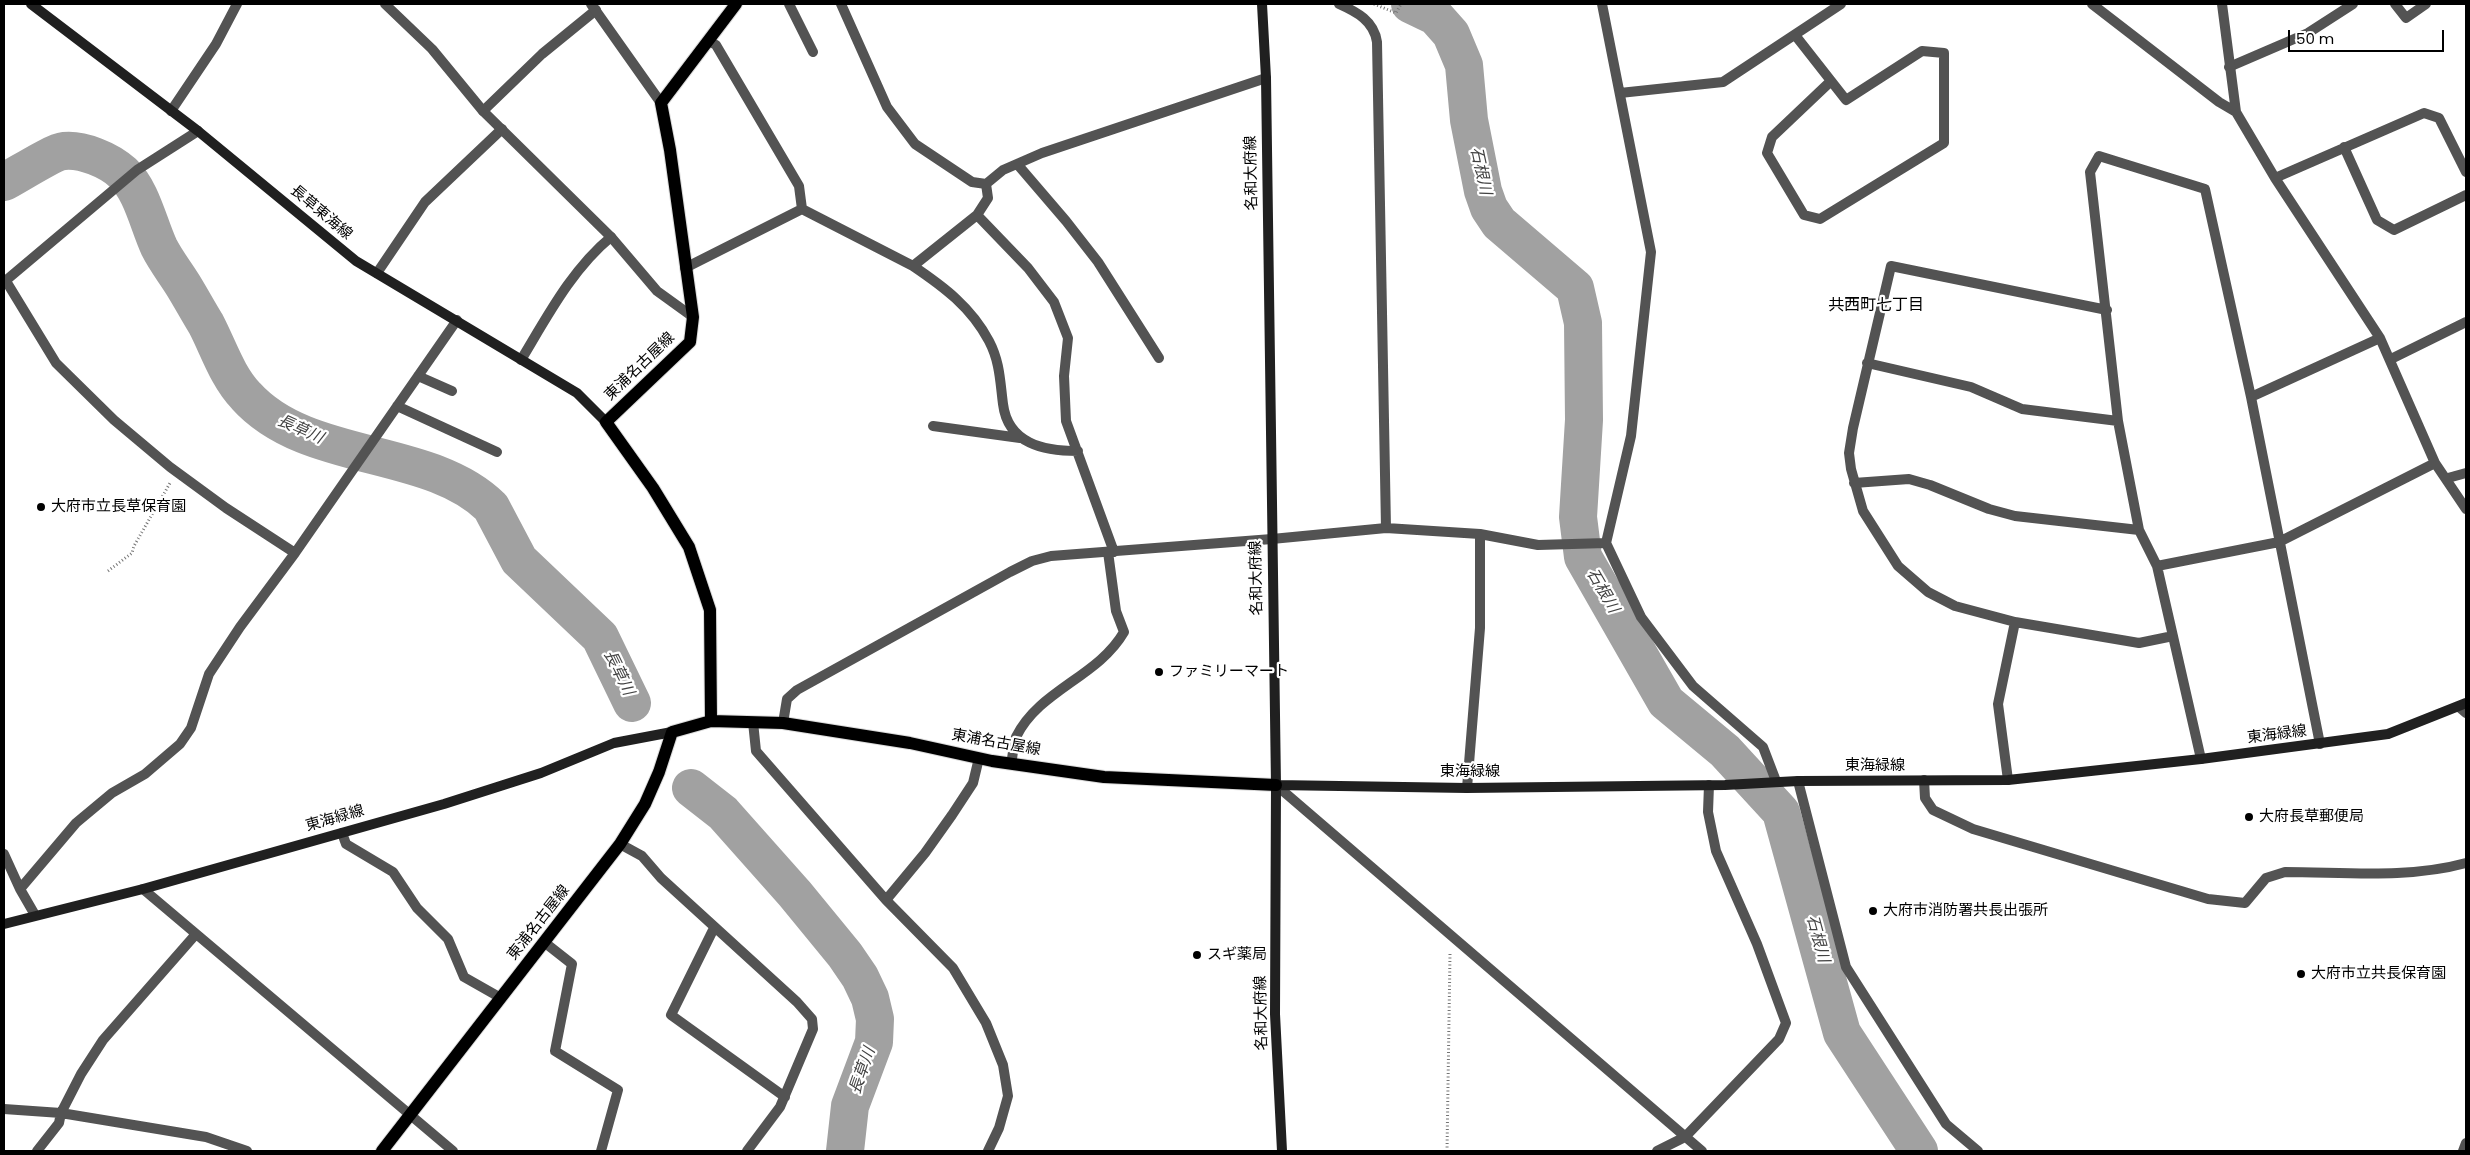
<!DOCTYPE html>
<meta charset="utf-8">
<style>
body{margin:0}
#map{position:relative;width:2470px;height:1155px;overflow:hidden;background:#fff;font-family:Poppins,sans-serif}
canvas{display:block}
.frame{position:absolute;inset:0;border:5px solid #000;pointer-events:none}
.scale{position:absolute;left:2288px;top:30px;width:156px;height:22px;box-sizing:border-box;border:2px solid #000;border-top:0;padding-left:6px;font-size:15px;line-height:18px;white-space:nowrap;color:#000;-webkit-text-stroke:4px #fff;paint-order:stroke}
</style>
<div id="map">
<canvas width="2470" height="1155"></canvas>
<div class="frame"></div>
<div class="scale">50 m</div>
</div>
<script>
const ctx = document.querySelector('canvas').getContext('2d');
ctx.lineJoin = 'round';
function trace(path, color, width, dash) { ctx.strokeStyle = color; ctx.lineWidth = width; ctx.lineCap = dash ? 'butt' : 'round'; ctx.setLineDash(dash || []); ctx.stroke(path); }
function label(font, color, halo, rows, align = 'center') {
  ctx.font = font + ' Poppins,"Noto Sans JP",sans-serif'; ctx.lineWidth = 4.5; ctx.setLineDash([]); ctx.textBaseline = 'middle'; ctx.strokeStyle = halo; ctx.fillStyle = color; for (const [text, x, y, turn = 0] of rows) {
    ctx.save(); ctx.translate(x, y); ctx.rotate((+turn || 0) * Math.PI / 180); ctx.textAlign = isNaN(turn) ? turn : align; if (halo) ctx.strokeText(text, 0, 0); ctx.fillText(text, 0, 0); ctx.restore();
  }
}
const river = new Path2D(`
 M 1410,4 L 1435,16 L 1451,34 L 1464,65 L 1469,120 L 1483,191 L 1489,208 L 1499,223 L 1575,288 L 1583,323 L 1584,420 L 1578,517 L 1583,557 L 1666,702 L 1725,751 L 1781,812 L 1842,1033 L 1919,1151
 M 4,182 C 16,176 53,152 64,151 C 82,149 109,160 123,173 C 142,191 148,223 159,247 C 166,261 175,272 183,285 C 191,298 198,311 206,324 C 219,349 227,376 246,396 C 307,464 429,446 491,507 L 519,560 L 600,637 L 632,703
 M 691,788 L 723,813 L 795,894 L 845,955 L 860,977 L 870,998 L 875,1019 L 874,1042 L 850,1106 L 845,1151`);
const path = new Path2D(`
 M 1374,4 L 1396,13 L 1401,4
 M 108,571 L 132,553 L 134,546 L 170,483
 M 1447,1151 L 1450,954`);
const service = new Path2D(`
 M 2395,4 L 2406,18 L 2426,4
 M 2229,67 L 2308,33 L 2353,4
 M 171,111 L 216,44 L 237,4
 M 483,111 L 542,54 L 596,10
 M 377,273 L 425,202 L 502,129
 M 521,360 C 547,317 572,269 611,237
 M 2448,478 L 2466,473
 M 342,833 L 346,844 L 393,872 L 417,908 L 448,939 L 464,977 L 501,998
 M 544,942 L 572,964 L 555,1051 L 618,1090 L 601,1151`);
const minor = new Path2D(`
 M 385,4 L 432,49 L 483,111 L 611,237 L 657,291 L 693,317
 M 591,4 L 661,103
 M 789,4 L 813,52
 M 841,4 L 887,107 L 915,144 L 972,182 L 986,184
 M 1339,4 C 1357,12 1374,21 1377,42 L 1386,528
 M 1602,4 L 1651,252 L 1631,436 L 1606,543 L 1641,617 L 1693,686 L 1763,747 L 1776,781
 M 2092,4 L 2219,102 L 2236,112
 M 2222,4 L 2236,112 L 2275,178 L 2380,338 L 2435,463 L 2466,509
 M 1795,35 L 1846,100 L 1922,51 L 1944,53 L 1944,143 L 1820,219 L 1804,215 L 1767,153 L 1772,137 L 1831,81
 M 709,41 L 716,45 L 799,186 L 802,209
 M 1620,93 L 1723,82 L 1841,4
 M 2344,147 L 2377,220 L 2394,230 L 2466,195
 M 1018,165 L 1066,221 L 1098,262 L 1159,358
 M 2275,178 L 2424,113 L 2439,118 L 2466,172
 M 986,184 L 1003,170 L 1042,153 L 1266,78
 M 977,215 L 1028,268 L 1054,302 L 1068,338 L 1064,376 L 1066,421 L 1114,552
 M 913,266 C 944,287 971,307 989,341 C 1000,362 1000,381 1003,404 C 1008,444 1044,451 1078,451
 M 685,268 L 802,209 L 913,266 L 977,215 L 988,198 L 986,184
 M 6,281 L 56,363 L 114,420 L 170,467 L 226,508 L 295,553
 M 4,282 L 137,170 L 198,131
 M 2107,310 L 1891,266 L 1853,428 L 1849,453 L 1851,469 L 1863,511 L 1898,566 L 1928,592 L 1955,606 L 2015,622 L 2139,643 L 2173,636
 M 2391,359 L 2466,322
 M 1867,363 L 1971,387 L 2022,409 L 2118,421
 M 418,376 L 452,391
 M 2251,397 L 2380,338
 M 397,406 L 497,452
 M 933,426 L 1020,438
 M 1854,483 L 1909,479 L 1930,485 L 1989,509 L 2015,516 L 2139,530
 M 1480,534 L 1538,545 L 1606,543
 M 2157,566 L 2279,542 L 2435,463
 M 2459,707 L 2466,713
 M 753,722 L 756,751 L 886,900 L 953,968 L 986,1023 L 1003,1065 L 1008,1096 L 999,1128 L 988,1151
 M 783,723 L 787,699 L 797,690 L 1010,572 L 1032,561 L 1051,556 L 1272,539 L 1386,528 L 1480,534 L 1480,628 L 1467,788
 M 2201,759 L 2157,566 L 2139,530 L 2118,421 L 2090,172 L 2099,156 L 2205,189 L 2251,397 L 2320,744
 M 1011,764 C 1013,756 1013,745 1016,737 C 1039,690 1098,677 1124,632 L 1116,611 L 1108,552
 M 1924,780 L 1925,798 L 1933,810 L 1973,829 L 2208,899 L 2245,903 L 2266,878 L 2285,872 C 2344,872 2408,879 2466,863
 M 2008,780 L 1998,704 L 2015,622
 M 1798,781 L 1846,967 L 1946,1124 L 1978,1151
 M 1276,785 L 1702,1151
 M 620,844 L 642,856 L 661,878 L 797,1002 L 812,1019 L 813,1029 L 780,1107 L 747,1151
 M 4,854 L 20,889
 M 143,889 L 453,1151
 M 886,900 L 925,853 L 952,815 L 973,783 L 979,758
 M 35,915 L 20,889 L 76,823 L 112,793 L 145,774 L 180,744 L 191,728 L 209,674 L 240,627 L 295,553 L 457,320
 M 714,928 L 671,1015 L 785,1097
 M 4,1109 L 61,1113 L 206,1137 L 247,1151
 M 37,1151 L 59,1123 L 61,1113 L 81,1074 L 103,1040 L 196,934
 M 1657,1151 L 1685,1137 L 1779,1039 L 1786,1023 L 1757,944 L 1716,851 L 1708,812 L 1709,785
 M 2463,1151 L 2466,1143`);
const secondary = new Path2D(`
 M 31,4 L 198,131 L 356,261 L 577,393 L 606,422
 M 1262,4 L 1266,78 L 1276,785 L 1275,1014 L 1282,1151
 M 1276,785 L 1467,788 L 1725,785 L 1798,781 L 2008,780 L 2201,759 L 2388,734 L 2466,703
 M 4,924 L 143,889 L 444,804 L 541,773 L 614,743 L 672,732`);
const primary = new Path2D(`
 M 711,721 L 710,610 L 689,547 L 653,488 L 606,422 L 690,342 L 693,317 L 670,150 L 661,103 L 736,4
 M 382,1151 L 620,844 L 645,804 L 659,772 L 672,732 L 711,721 L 783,723 L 910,743 L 992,761 L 1104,777 L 1276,785`);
const markers = [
 [41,507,5,"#000"],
 [1159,672,5,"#000"],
 [2249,817,5,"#000"],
 [1873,911,5,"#000"],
 [1197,955,5,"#000"],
 [2301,974,5,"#000"]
];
const streetNames = [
 ["名和大府線",1252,173,-91],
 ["長草東海線",321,213,40],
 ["東浦名古屋線",640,367,-44],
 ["名和大府線",1257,578,-91],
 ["東海緑線",2277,735,-7],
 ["東浦名古屋線",996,743,10],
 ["東海緑線",1875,766],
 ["東海緑線",1470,772],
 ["東海緑線",335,819,-16],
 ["東浦名古屋線",539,923,-52],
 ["名和大府線",1262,1013,-91]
];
const poiNames = [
 ["大府市立長草保育園",51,507],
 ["ファミリーマート",1169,672],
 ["大府長草郵便局",2259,817],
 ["大府市消防署共長出張所",1883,911],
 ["スギ薬局",1207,955],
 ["大府市立共長保育園",2311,974]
];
const waterNames = [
 ["石根川",1480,171,78],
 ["長草川",300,430,24],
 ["石根川",1602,591,60],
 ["長草川",618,673,64],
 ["石根川",1817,939,75],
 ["長草川",863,1071,-71]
];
const neighbourhoodNames = [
 ["共西町七丁目",1876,306]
];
trace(river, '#a1a1a1', 38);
trace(primary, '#dbdbdb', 14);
trace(path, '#757575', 3, [1, 2.5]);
trace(service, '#535353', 10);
trace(minor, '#535353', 10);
trace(secondary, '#202020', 10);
trace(primary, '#000', 12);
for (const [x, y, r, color] of markers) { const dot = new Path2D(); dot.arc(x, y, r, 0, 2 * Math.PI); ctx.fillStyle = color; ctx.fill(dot); trace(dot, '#fff', 2); }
label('15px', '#000', '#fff', streetNames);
label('15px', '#000', '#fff', poiNames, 'left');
label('italic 16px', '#424242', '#fff', waterNames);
label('16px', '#000', '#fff', neighbourhoodNames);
</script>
